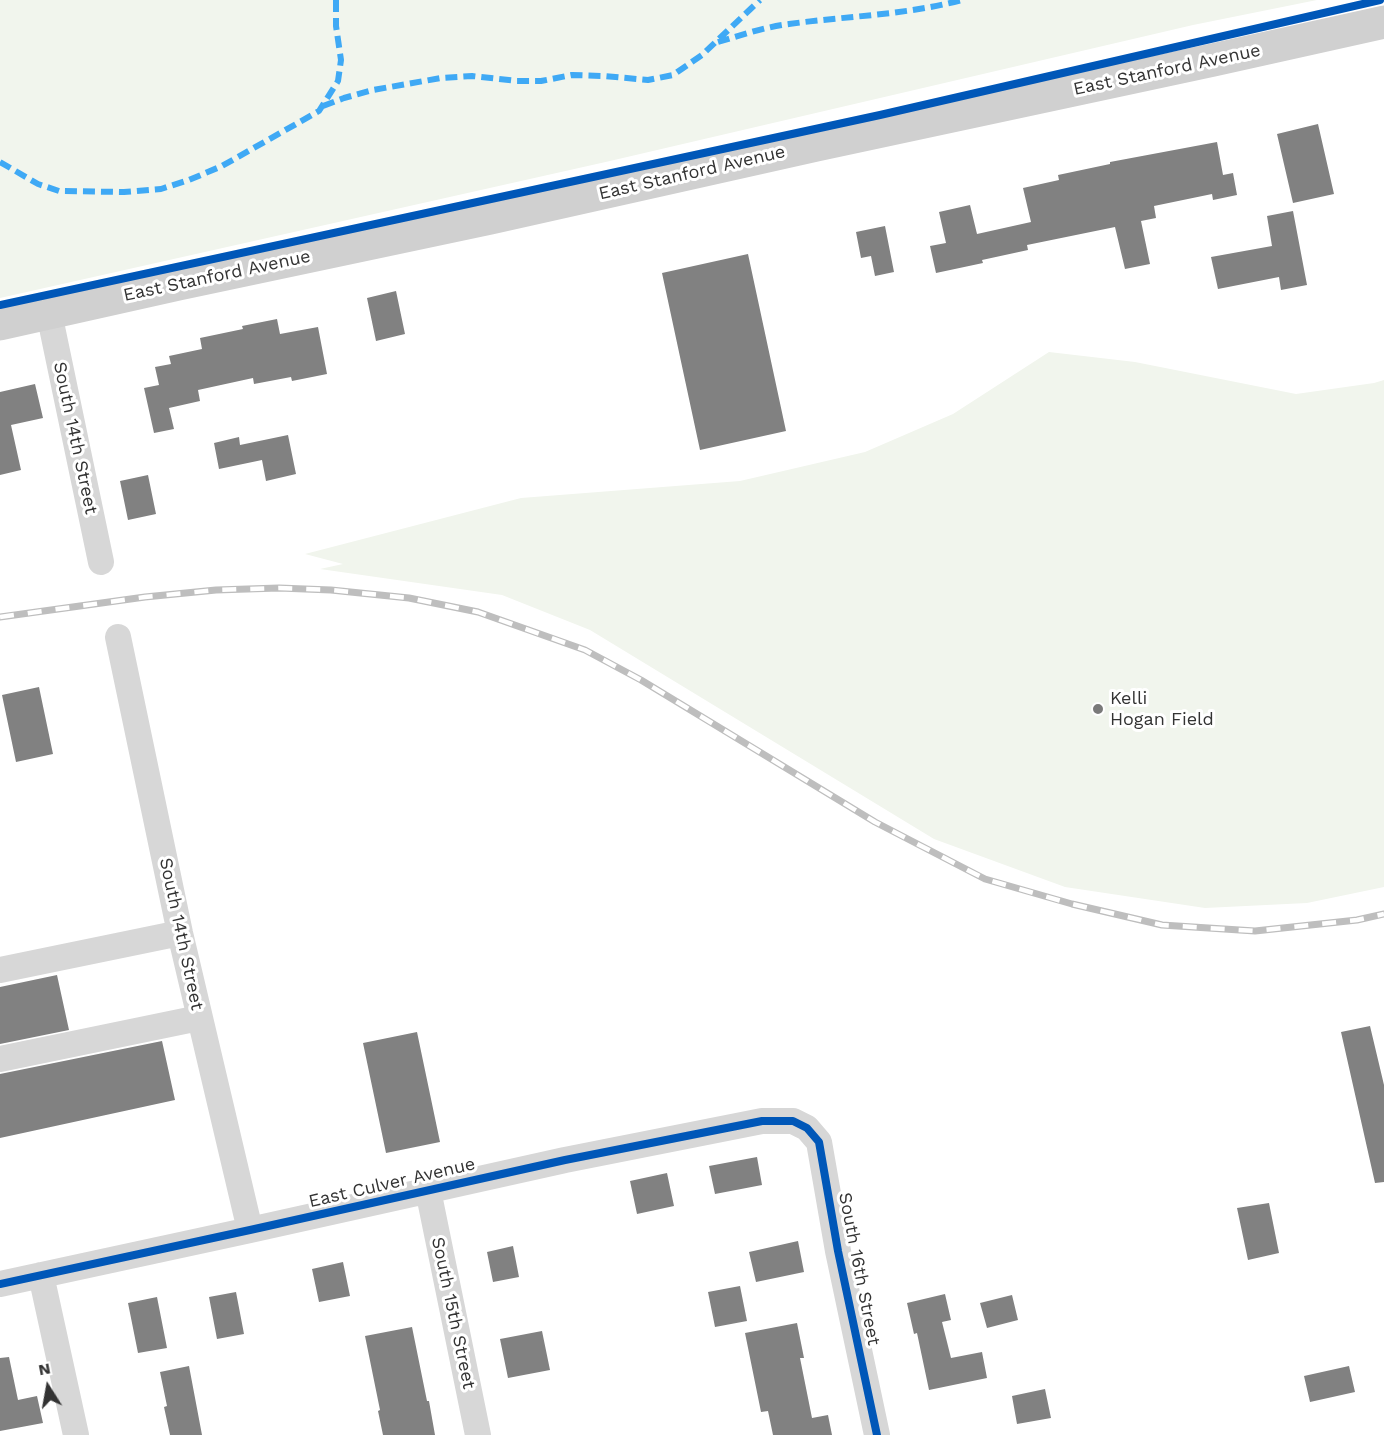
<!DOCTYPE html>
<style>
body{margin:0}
#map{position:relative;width:1384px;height:1435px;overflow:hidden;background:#fff;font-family:"Work Sans",sans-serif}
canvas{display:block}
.north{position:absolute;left:18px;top:1357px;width:60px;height:60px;-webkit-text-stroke:4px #fff;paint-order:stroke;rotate:349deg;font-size:16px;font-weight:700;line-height:24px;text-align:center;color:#333}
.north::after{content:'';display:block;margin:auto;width:21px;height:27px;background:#333;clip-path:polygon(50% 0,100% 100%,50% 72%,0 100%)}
</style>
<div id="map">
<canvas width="1384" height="1435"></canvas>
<div class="north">N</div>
</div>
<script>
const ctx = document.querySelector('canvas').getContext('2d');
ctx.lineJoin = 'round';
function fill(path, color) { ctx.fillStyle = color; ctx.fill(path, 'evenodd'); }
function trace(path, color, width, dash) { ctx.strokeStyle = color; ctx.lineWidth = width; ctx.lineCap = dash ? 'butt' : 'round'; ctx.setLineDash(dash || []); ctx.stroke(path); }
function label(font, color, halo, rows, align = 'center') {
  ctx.font = font + ' "Work Sans",sans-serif'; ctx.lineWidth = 6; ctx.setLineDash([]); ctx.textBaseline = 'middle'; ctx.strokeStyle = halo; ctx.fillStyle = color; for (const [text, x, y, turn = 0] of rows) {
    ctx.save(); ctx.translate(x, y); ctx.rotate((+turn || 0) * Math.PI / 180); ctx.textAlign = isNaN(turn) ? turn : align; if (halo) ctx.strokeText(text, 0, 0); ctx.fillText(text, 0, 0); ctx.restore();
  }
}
const green = new Path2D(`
 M 0,0 L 1317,0 L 1193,25 L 610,161 L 0,298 Z
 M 1049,352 L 1135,362 L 1296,394 L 1374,383 L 1384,380 L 1384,887 L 1307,903 L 1205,908 L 1065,887 L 934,839 L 590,630 L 502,595 L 320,569 L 343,564 L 305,554 L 521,498 L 740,481 L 865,452 L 953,414 Z`);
const building = new Path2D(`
 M 1318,124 L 1334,194 L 1293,203 L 1277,134 Z
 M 1217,142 L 1223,175 L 1233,173 L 1237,195 L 1213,200 L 1212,194 L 1154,206 L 1156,218 L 1141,221 L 1150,264 L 1125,269 L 1115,227 L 1027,245 L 1028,250 L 982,260 L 983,263 L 936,273 L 930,246 L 946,243 L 939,212 L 970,205 L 977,234 L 1031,222 L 1023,188 L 1059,180 L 1058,175 L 1110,164 L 1110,162 Z
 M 1293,211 L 1307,285 L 1281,290 L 1279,277 L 1218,289 L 1211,257 L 1272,246 L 1267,216 Z
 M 885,226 L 894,272 L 875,276 L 871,256 L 861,258 L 856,232 Z
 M 748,254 L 786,431 L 700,450 L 662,273 Z
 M 396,291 L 405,334 L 376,341 L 367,298 Z
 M 277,319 L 280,334 L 318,327 L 327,374 L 292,381 L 291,377 L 254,384 L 253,378 L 198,390 L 200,401 L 169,408 L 174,429 L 154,433 L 144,388 L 159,385 L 155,367 L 171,364 L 169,356 L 202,349 L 200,338 L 243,329 L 242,326 Z
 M 35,384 L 43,418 L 11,425 L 21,470 L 0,475 L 0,392 Z
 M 288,435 L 296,474 L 266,481 L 262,460 L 219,469 L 214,443 L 239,437 L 240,445 Z
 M 148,475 L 156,514 L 128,520 L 120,481 Z
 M 39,687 L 53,754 L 16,762 L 2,695 Z
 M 57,975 L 69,1030 L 0,1044 L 0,987 Z
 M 1370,1026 L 1384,1085 L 1384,1182 L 1375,1183 L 1341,1032 Z
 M 417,1032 L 440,1142 L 386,1153 L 363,1043 Z
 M 162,1041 L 175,1100 L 0,1138 L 0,1074 Z
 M 757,1157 L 762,1185 L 715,1194 L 709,1166 Z
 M 667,1173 L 674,1206 L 637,1214 L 630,1181 Z
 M 1269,1203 L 1279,1253 L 1248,1260 L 1237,1208 Z
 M 798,1241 L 804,1272 L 756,1282 L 749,1252 Z
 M 513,1246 L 519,1277 L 493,1282 L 487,1252 Z
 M 343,1262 L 350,1296 L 319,1302 L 312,1269 Z
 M 740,1286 L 747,1321 L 715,1327 L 708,1292 Z
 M 236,1292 L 244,1334 L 217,1339 L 209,1297 Z
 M 945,1294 L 951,1320 L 942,1322 L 951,1358 L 982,1352 L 987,1378 L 929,1390 L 917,1333 L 914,1334 L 907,1303 Z
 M 1012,1295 L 1018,1320 L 987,1328 L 980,1303 Z
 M 157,1297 L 167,1348 L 138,1353 L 128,1303 Z
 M 797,1323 L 804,1358 L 800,1358 L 812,1418 L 828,1415 L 832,1435 L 773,1435 L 768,1411 L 761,1412 L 745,1333 Z
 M 412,1327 L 427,1401 L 429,1401 L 435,1435 L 383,1435 L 378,1411 L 380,1410 L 365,1336 Z
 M 542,1331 L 550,1370 L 508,1378 L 500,1339 Z
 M 9,1357 L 18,1400 L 37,1396 L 43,1423 L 0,1431 L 0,1358 Z
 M 189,1366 L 202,1435 L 170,1435 L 164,1407 L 167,1406 L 160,1372 Z
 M 1349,1366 L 1355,1392 L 1310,1402 L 1304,1376 Z
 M 1045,1389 L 1051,1418 L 1017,1424 L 1012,1396 Z`);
const minor = new Path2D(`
 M 49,313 L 101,562
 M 118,637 L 180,933 L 250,1230
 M 0,970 L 180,933
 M 0,1059 L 199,1018
 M 428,1190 L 478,1435
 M 41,1275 L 76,1435
 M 0,1284 L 250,1230 L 565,1160 L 762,1121 L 793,1121 L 807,1128 L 819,1142 L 838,1251 L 877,1435`);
const secondary = new Path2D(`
 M 0,324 L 179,284 L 490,218 L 817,145 L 1213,60 L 1384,22`);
const rail = new Path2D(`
 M 0,617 L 145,597 L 216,590 L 279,588 L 331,590 L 409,598 L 478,612 L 585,650 L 641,680 L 875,822 L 985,879 L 1072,904 L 1162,925 L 1255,931 L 1357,920 L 1384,914`);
const quiet = new Path2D(`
 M 718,42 C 741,35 765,27 789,24 C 847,16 906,15 962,0
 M 323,106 L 344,98 L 373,90 L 441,78 L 472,76 L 517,81 L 541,81 L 572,75 L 604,76 L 648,80 L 673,75 L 702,55 L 760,0
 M 0,162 L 38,184 L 59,191 L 124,192 L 161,189 L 189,180 L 222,166 L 319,111 L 338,81 L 341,60 L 336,26 L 336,0`);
const cycleway = new Path2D(`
 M 0,305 L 880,115 L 1380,0
 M 0,1284 L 250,1230 L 565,1160 L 762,1121 L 793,1121 L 807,1128 L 819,1142 L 838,1251 L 877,1435`);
const markers = [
 [1098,709,6,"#7a7a7a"]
];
const streetNames = [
 ["East Stanford Avenue",1167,70,-12],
 ["East Stanford Avenue",692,173,-13],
 ["East Stanford Avenue",217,276,-12],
 ["South 14th Street",75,438,78],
 ["South 14th Street",181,934,78],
 ["East Culver Avenue",392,1183,-13],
 ["South 16th Street",859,1269,79],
 ["South 15th Street",453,1313,78]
];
const poiNames = [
 ["Kelli",1110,699],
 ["Hogan Field",1110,720]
];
fill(green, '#f1f5ed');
fill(building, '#818181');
trace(minor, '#d7d7d7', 26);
trace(secondary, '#d0d0d0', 33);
trace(rail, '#bebebe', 7);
trace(rail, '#fff', 4.5, [14]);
trace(quiet, '#3fa9f5', 6, [12, 6]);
trace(cycleway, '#0057b8', 8);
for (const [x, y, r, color] of markers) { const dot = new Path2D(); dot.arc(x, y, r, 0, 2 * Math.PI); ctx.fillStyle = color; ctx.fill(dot); trace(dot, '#fff', 2); }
label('18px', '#333', '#fff', streetNames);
label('18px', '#333', '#fff', poiNames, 'left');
</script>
